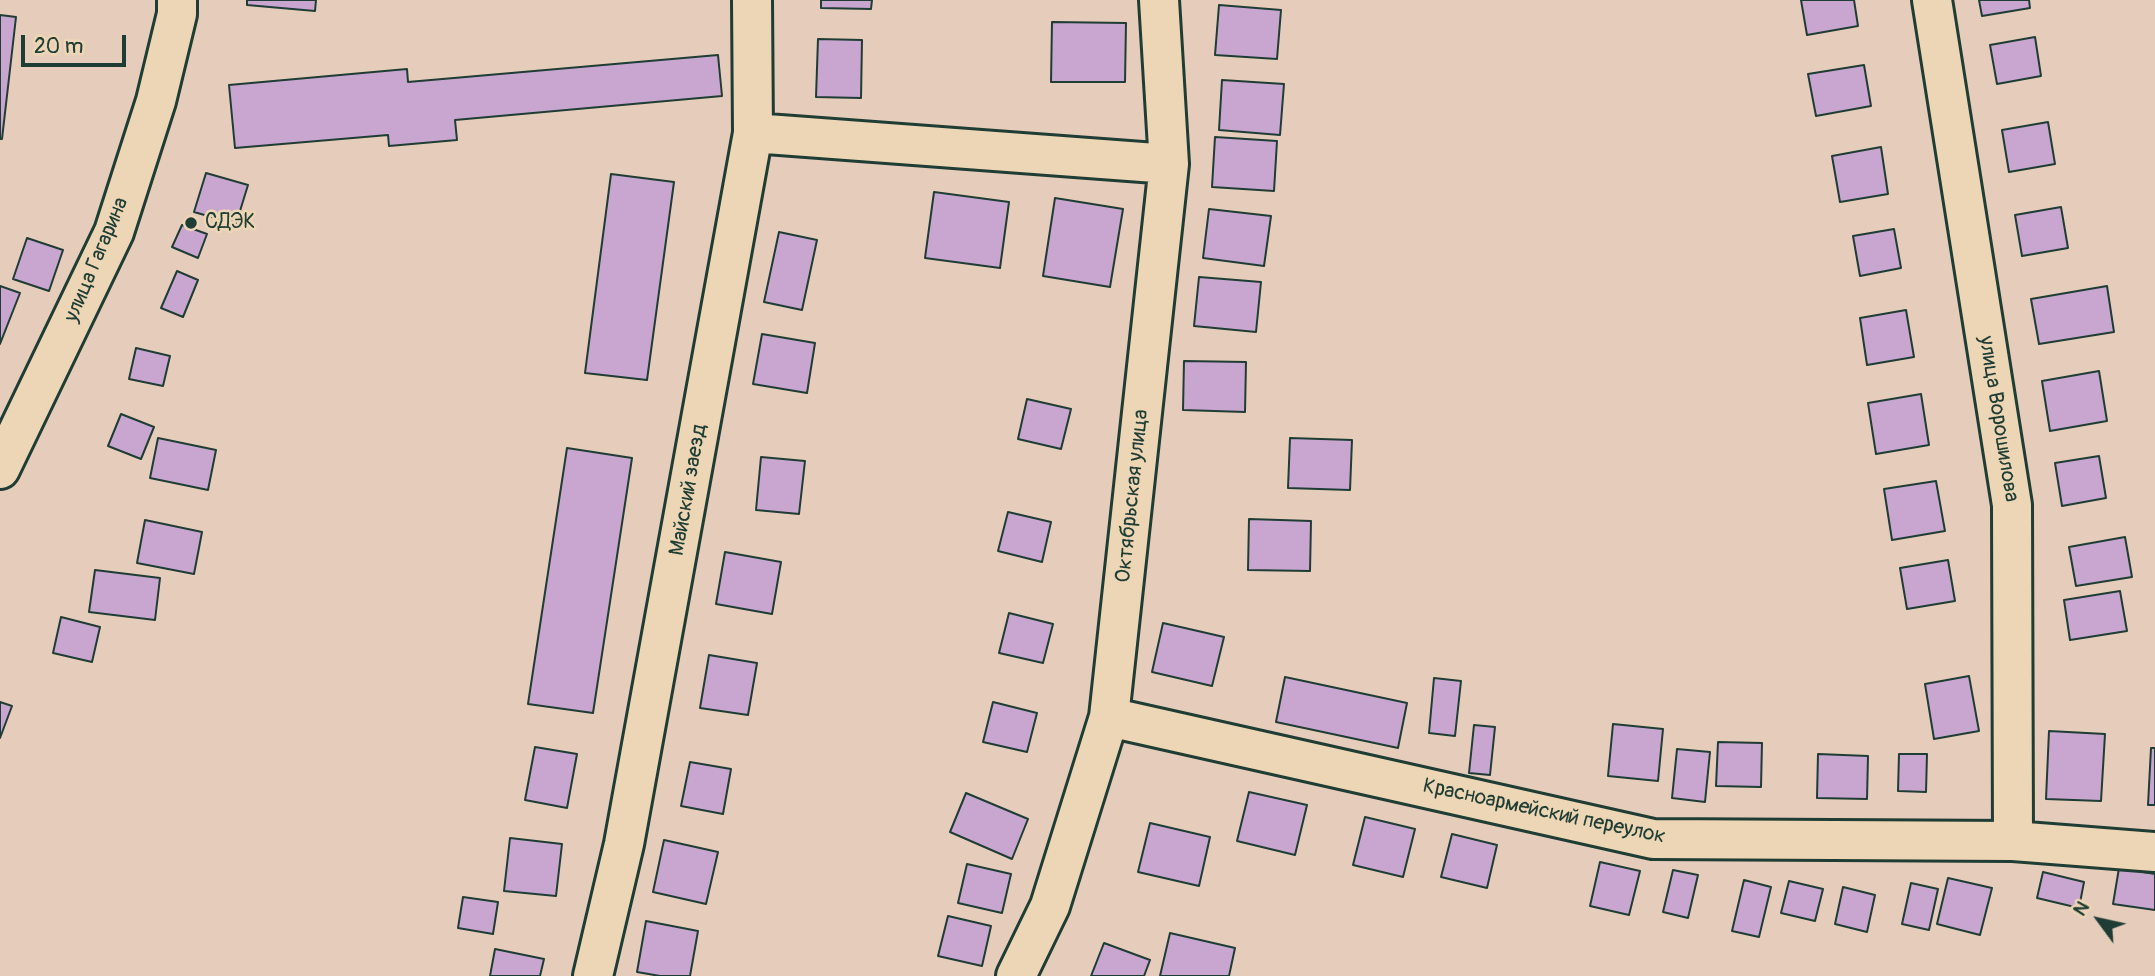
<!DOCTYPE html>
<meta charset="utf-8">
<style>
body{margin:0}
#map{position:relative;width:2155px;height:976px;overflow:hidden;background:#e6ccba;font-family:Pangolin,sans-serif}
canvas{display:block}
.north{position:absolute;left:2064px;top:885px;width:70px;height:70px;-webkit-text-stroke:5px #edd6b5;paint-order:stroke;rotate:303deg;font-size:19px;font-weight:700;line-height:28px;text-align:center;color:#1f3d34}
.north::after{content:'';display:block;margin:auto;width:24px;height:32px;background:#1f3d34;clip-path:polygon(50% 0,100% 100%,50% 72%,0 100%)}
.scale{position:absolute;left:21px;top:35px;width:105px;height:32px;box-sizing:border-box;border:4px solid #1f3d34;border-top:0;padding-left:9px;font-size:21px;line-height:24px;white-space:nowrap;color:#1f3d34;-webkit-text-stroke:5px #edd6b5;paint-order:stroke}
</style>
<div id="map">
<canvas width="2155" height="976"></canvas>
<div class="north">N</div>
<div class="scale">20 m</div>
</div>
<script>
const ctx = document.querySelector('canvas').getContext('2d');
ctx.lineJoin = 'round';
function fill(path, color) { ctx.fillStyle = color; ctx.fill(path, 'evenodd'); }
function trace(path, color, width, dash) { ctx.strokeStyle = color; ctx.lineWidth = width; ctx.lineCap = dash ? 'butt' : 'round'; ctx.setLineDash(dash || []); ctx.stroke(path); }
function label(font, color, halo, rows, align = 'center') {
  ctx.font = font + ' Pangolin,sans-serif'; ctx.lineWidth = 5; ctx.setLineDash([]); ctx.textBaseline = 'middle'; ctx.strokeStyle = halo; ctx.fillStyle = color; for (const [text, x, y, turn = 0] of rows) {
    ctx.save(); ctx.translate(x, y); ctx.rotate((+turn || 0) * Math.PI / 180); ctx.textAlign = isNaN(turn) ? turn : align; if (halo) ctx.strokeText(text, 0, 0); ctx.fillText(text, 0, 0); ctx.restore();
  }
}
const building = new Path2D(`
 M 247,0 L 316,0 L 315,11 L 247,5 Z
 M 821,0 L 872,0 L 871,9 L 821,8 Z
 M 1801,0 L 1854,0 L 1858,26 L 1807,35 Z
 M 1979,0 L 2029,0 L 2030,8 L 1982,16 Z
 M 1219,5 L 1281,10 L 1277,59 L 1215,55 Z
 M 0,15 L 16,17 L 2,139 L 0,139 Z
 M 1052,22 L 1126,23 L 1125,82 L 1051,82 Z
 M 2035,37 L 2041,76 L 1997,84 L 1990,45 Z
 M 818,39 L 862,40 L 861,98 L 816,97 Z
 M 718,55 L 722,96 L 455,120 L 457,140 L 389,146 L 388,135 L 235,148 L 229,85 L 407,69 L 408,82 Z
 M 1864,65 L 1871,106 L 1816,116 L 1808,74 Z
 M 1222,80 L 1284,84 L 1280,135 L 1219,130 Z
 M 2048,122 L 2055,164 L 2009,172 L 2002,130 Z
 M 1215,137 L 1277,141 L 1274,191 L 1212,187 Z
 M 1881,147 L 1888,194 L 1840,202 L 1832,156 Z
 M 206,173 L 248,185 L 236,224 L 194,212 Z
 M 611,174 L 674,182 L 647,380 L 585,373 Z
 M 934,192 L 1009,202 L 1000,268 L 925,258 Z
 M 1055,198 L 1123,209 L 1110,287 L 1043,276 Z
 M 2061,207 L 2068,248 L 2022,256 L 2015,215 Z
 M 1209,209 L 1271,216 L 1264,266 L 1203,258 Z
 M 182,225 L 207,234 L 198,258 L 172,247 Z
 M 1894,229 L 1901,268 L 1860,276 L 1853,236 Z
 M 779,232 L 817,240 L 802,310 L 764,302 Z
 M 27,238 L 63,250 L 49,291 L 13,279 Z
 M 177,271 L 198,280 L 183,317 L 161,308 Z
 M 1199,277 L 1261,282 L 1256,332 L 1194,326 Z
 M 0,286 L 20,293 L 0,344 Z
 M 2107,286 L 2114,332 L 2039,344 L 2031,299 Z
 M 1906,310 L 1914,357 L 1867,365 L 1860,318 Z
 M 762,334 L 815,343 L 807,393 L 753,384 Z
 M 136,348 L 170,356 L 163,386 L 129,379 Z
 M 1184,361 L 1246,362 L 1245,412 L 1183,410 Z
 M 2099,371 L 2107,421 L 2050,431 L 2042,381 Z
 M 1921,394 L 1929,445 L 1876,454 L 1868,403 Z
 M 1027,399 L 1071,409 L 1061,449 L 1018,439 Z
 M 121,414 L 154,427 L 141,459 L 108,446 Z
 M 158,438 L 216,450 L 208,490 L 150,478 Z
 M 1290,438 L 1352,440 L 1350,490 L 1288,488 Z
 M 567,448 L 632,458 L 593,713 L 528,704 Z
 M 2099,456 L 2106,498 L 2062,506 L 2055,463 Z
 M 761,457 L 805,461 L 799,514 L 756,510 Z
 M 1936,481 L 1945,531 L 1892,540 L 1884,489 Z
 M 1008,512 L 1051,522 L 1042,562 L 998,551 Z
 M 1249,519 L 1311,521 L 1310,571 L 1248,570 Z
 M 145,520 L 202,532 L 194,574 L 137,563 Z
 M 2125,537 L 2132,577 L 2076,586 L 2069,547 Z
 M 725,552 L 781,562 L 772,614 L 716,604 Z
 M 1948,560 L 1955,601 L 1907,609 L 1900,568 Z
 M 95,570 L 160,578 L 155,620 L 89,612 Z
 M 2120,591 L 2127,631 L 2070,640 L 2064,600 Z
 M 1009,613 L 1053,624 L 1043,663 L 999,653 Z
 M 61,617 L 100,627 L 92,662 L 53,653 Z
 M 1163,623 L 1224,637 L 1212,686 L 1152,672 Z
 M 709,655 L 757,663 L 748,715 L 700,708 Z
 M 1969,676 L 1979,731 L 1934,739 L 1925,684 Z
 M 1285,677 L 1407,703 L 1398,748 L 1276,722 Z
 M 1434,678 L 1461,681 L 1455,736 L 1429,733 Z
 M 0,702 L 12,706 L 0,738 Z
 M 993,702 L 1037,713 L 1027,752 L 983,742 Z
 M 1613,724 L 1663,729 L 1658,781 L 1608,776 Z
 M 1474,725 L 1495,727 L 1490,775 L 1469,773 Z
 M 2049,731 L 2105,734 L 2101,801 L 2046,799 Z
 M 1718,742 L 1762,743 L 1761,787 L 1716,786 Z
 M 535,747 L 577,754 L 567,808 L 525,800 Z
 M 2151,748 L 2155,748 L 2155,805 L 2148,805 Z
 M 1677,749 L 1710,752 L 1705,802 L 1672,798 Z
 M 1818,754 L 1868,756 L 1867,799 L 1817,798 Z
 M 1899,754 L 1927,754 L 1926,792 L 1898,791 Z
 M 690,762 L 731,769 L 723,814 L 681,806 Z
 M 1249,792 L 1307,805 L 1295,855 L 1237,841 Z
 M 966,793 L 1028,819 L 1012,859 L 950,832 Z
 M 1365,817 L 1415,829 L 1403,877 L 1353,865 Z
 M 1150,823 L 1210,837 L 1199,886 L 1138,872 Z
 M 1452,834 L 1497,845 L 1487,888 L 1441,877 Z
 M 510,838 L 562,844 L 556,896 L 504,891 Z
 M 664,840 L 718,852 L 706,904 L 653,892 Z
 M 1600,862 L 1640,871 L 1629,915 L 1590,906 Z
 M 967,864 L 1011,874 L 1002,913 L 958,903 Z
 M 2119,868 L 2155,874 L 2155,910 L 2113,904 Z
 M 1673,870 L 1698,875 L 1688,918 L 1663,912 Z
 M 2043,872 L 2084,882 L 2079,908 L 2037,898 Z
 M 1948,878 L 1992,888 L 1980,935 L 1937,924 Z
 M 1744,880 L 1771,887 L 1759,937 L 1732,931 Z
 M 1789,881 L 1823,889 L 1815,921 L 1781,913 Z
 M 1911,883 L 1938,889 L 1929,930 L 1902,924 Z
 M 1843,887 L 1875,895 L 1867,932 L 1835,924 Z
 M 463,897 L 498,902 L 493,934 L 458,928 Z
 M 948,916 L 991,926 L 982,966 L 938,956 Z
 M 646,921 L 698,931 L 690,976 L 660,976 L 637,972 Z
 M 1170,933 L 1235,948 L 1229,976 L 1160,976 Z
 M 1104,943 L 1150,960 L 1144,976 L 1091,976 Z
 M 495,949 L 544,959 L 540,976 L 490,976 Z`);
const street = new Path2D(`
 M 1932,0 L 2012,505 L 2013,841
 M 753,133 L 1169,164
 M 1109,717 L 1653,839 L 2013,841 L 2155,852
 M 593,976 L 624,844 L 753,133 L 752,0
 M 1016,976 L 1050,906 L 1109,717 L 1169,164 L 1159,0`);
const secondary = new Path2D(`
 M 0,469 L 114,232 L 156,101 L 177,14 L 177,0`);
const markers = [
 [191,223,7,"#1f3d34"]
];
const poiNames = [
 ["СДЭК",205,223]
];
const streetNames = [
 ["улица Гагарина",97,260,-67],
 ["улица Ворошилова",1998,419,81],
 ["Майский заезд",689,490,-80],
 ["Октябрьская улица",1133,496,-84],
 ["Красноармейский переулок",1544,812,12]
];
fill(building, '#c8a6d0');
trace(building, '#1f3d34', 2);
trace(street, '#1f3d34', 44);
trace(secondary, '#1f3d34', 44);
trace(street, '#edd6b5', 38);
trace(secondary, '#edd6b5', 38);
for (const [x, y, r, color] of markers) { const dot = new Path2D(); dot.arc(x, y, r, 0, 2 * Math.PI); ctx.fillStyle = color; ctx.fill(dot); trace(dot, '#edd6b5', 2.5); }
label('21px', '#1f3d34', '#edd6b5', poiNames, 'left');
label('21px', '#1f3d34', '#edd6b5', streetNames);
</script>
